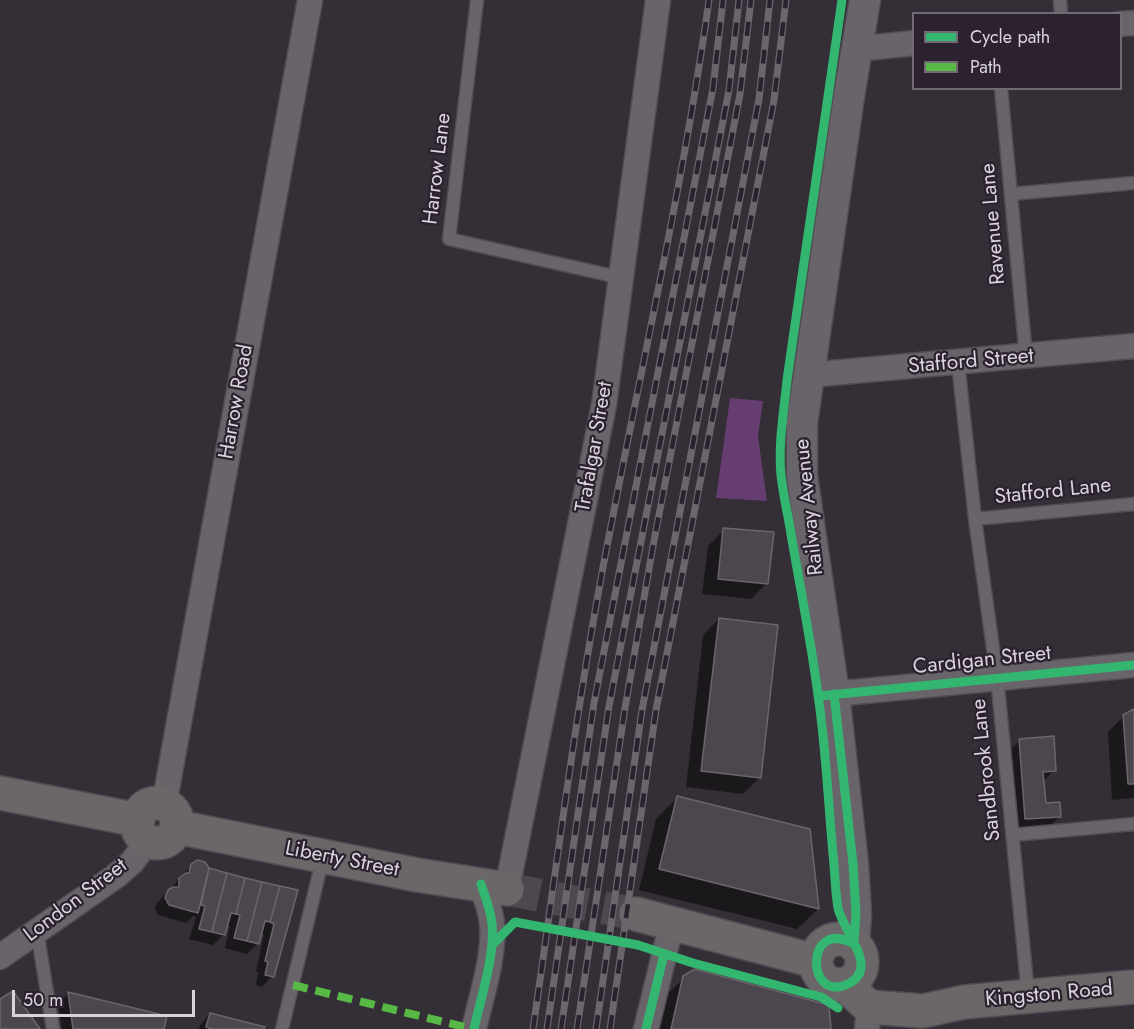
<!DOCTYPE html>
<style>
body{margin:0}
#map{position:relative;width:1134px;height:1029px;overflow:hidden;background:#342e36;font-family:Jost,sans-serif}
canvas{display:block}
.legend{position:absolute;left:912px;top:12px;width:210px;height:78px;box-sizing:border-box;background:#2c222f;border:2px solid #726974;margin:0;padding:8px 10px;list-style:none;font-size:18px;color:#dad3dc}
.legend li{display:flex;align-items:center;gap:12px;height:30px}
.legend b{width:30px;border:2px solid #726974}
.scale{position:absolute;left:12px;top:990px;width:183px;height:27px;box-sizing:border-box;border:3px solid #dad3dc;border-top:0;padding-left:8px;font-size:18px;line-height:21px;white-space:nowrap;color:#dad3dc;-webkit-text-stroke:4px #2c222f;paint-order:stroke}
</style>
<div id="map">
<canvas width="1134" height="1029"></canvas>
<ul class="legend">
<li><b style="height:8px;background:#33b770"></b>Cycle path</li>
<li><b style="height:8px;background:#58b947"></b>Path</li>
</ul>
<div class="scale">50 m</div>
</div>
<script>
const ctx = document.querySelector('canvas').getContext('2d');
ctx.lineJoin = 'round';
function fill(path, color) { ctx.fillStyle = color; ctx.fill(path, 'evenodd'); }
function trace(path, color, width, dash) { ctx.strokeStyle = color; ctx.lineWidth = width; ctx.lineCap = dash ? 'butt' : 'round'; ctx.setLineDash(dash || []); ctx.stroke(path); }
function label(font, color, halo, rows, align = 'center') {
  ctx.font = font + ' Jost,sans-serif'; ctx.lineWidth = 4.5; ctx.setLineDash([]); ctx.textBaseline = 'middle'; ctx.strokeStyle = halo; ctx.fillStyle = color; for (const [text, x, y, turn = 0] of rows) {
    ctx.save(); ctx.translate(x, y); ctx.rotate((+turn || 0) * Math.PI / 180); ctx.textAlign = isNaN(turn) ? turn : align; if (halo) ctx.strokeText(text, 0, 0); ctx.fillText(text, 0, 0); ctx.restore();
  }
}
const green = new Path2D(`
 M 730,398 L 763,401 L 758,436 L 767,501 L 716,498 Z`);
const shadow = new Path2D(`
 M 724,530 L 767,583 L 751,599 L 702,594 L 708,546 Z
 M 719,619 L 759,778 L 743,794 L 686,787 L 703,635 Z
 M 1134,711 L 1134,798 L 1112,800 L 1108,732 L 1124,716 Z
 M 1020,740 L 1054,770 L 1044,781 L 1044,805 L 1060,816 L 1049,827 L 1015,829 L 1009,751 Z
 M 677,798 L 818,909 L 797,929 L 639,890 L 656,819 Z
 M 192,865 L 296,891 L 272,976 L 262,987 L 256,985 L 258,972 L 256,972 L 264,934 L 260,933 L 258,943 L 247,954 L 225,948 L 230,926 L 227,925 L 224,934 L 213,945 L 189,939 L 196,917 L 193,916 L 186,923 L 158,915 L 155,909 L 157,903 Z
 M 684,978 L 830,1029 L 655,1029 L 662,999 Z
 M 69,993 L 162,1029 L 62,1029 L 58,1004 Z
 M 210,1014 L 263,1029 L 199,1029 L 200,1025 Z`);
const building = new Path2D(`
 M 723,528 L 774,532 L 768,584 L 718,579 Z
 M 719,618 L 778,625 L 761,778 L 701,771 Z
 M 1134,709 L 1134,784 L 1128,784 L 1123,715 Z
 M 1054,736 L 1056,771 L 1043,772 L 1046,803 L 1060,802 L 1061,817 L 1025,819 L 1019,739 Z
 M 677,796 L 810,829 L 819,909 L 659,869 Z
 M 197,860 L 205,862 L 209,868 L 198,913 L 169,905 L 165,898 L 168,890 L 173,887 L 179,887 L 179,878 L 186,873 L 189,873 L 191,864 Z
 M 209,868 L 227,873 L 212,932 L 199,929 L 205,906 L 201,905 Z
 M 227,873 L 245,878 L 236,914 L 231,913 L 225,935 L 212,932 Z
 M 245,878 L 262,882 L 247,941 L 234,938 L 240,915 L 236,914 Z
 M 262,882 L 280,886 L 270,922 L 265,921 L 259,944 L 247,941 Z
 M 280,886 L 298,890 L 274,977 L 265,975 L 268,962 L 265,961 L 274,924 L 270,922 Z
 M 695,969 L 829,1005 L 831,1029 L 671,1029 L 683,976 Z
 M 13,991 L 40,1029 L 0,1029 L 0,999 Z
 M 68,992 L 167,1016 L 164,1029 L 73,1029 Z
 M 210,1013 L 265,1027 L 264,1029 L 212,1029 L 206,1027 Z`);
const secondaryTunnel = new Path2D(`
 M 507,889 L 636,914`);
const service = new Path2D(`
 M 477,0 L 449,239 L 622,278
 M 1060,0 L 1061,14
 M 1001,88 L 1026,357
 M 1011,194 L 1134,183
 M 958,363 L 975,519 L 997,677 L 1028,994
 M 975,519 L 1134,504
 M 1013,835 L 1134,824
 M 37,931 L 53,1029
 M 282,1029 L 323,857`);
const minor = new Path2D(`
 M 1120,24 L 1134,23
 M 857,49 L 914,43
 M 808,375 L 1134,346
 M 834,694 L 1134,665
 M 164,805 L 310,0
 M 507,889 L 604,405 L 658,0
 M 0,957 L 116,876 L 132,862 L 148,841
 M 474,1029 C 481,997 495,956 492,924 C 491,910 485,897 481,884
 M 646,1029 L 672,923
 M 867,1029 L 869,1007`);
const tertiary = new Path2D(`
 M 854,944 L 856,914 L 853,864 L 834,694 L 802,476 L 802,423 L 849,96 L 865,0`);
const secondary = new Path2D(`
 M 0,793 L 138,820
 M137 823a20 20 0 1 1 40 0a20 20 0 1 1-40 0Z
 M 177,827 L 417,875 L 507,889
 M 636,914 L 815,961
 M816 962a23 23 0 1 1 46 0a23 23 0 1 1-46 0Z
 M 845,985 L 869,1007 L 923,1011 L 964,1002 L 1134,987`);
const rail = new Path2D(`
 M 533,1029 C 557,865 577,699 609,536 C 643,358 684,180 709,0
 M 547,1029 L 594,703 L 713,88 L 723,0
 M 561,1029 L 609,706 L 729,90 L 739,0
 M 577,1029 L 625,708 L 653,546 L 740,94 L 751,0
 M 596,1029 L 642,710 L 759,99 L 770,0
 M 610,1029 L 656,710 L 774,100 L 786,0`);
const quiet = new Path2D(`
 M 293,985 L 473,1029`);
const cycleway = new Path2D(`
 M 842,0 L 787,380 C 784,411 778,444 781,475 C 783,495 788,514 791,534 C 800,587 811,641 818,695 C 826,748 828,801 833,854 C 835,872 835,891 838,908 C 842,930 881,968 848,984 C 805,1004 805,916 854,944
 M 834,694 L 853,864 L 856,914 L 854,942
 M 819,696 L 1134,665
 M 492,945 L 515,922 L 638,945 L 693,963 L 821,997 L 838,1008
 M 474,1029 C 481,997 495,956 492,924 C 491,910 485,897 481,884
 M 646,1029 L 664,954`);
const streetNames = [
 ["Harrow Lane",438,169,-83],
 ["Ravenue Lane",994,224,-95],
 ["Stafford Street",971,362,-5],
 ["Harrow Road",237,402,-80],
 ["Trafalgar Street",595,447,-80],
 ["Stafford Lane",1053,492,-6],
 ["Railway Avenue",810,507,-96],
 ["Cardigan Street",982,661,-6],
 ["Sandbrook Lane",987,770,-96],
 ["Liberty Street",342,860,11],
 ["London Street",76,901,-37],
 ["Kingston Road",1049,995,-5]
];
fill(green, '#653d71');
fill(shadow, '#0007');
fill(building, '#4c474e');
trace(building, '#6a666c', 1.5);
trace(secondaryTunnel, '#4d474f', 33, [33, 16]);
trace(service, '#514c53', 15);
trace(minor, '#514c53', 27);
trace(tertiary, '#514c53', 33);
trace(secondary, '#514c53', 36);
trace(service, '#68646a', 12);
trace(minor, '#68646a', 24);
trace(tertiary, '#68646a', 30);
trace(secondary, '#6b6668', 33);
trace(rail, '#6a666c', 7);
trace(rail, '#2c222f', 4.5, [14]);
trace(quiet, '#58b947', 8, [15, 8]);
trace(cycleway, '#33b770', 9);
label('21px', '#dad3dc', '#2c222f', streetNames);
</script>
